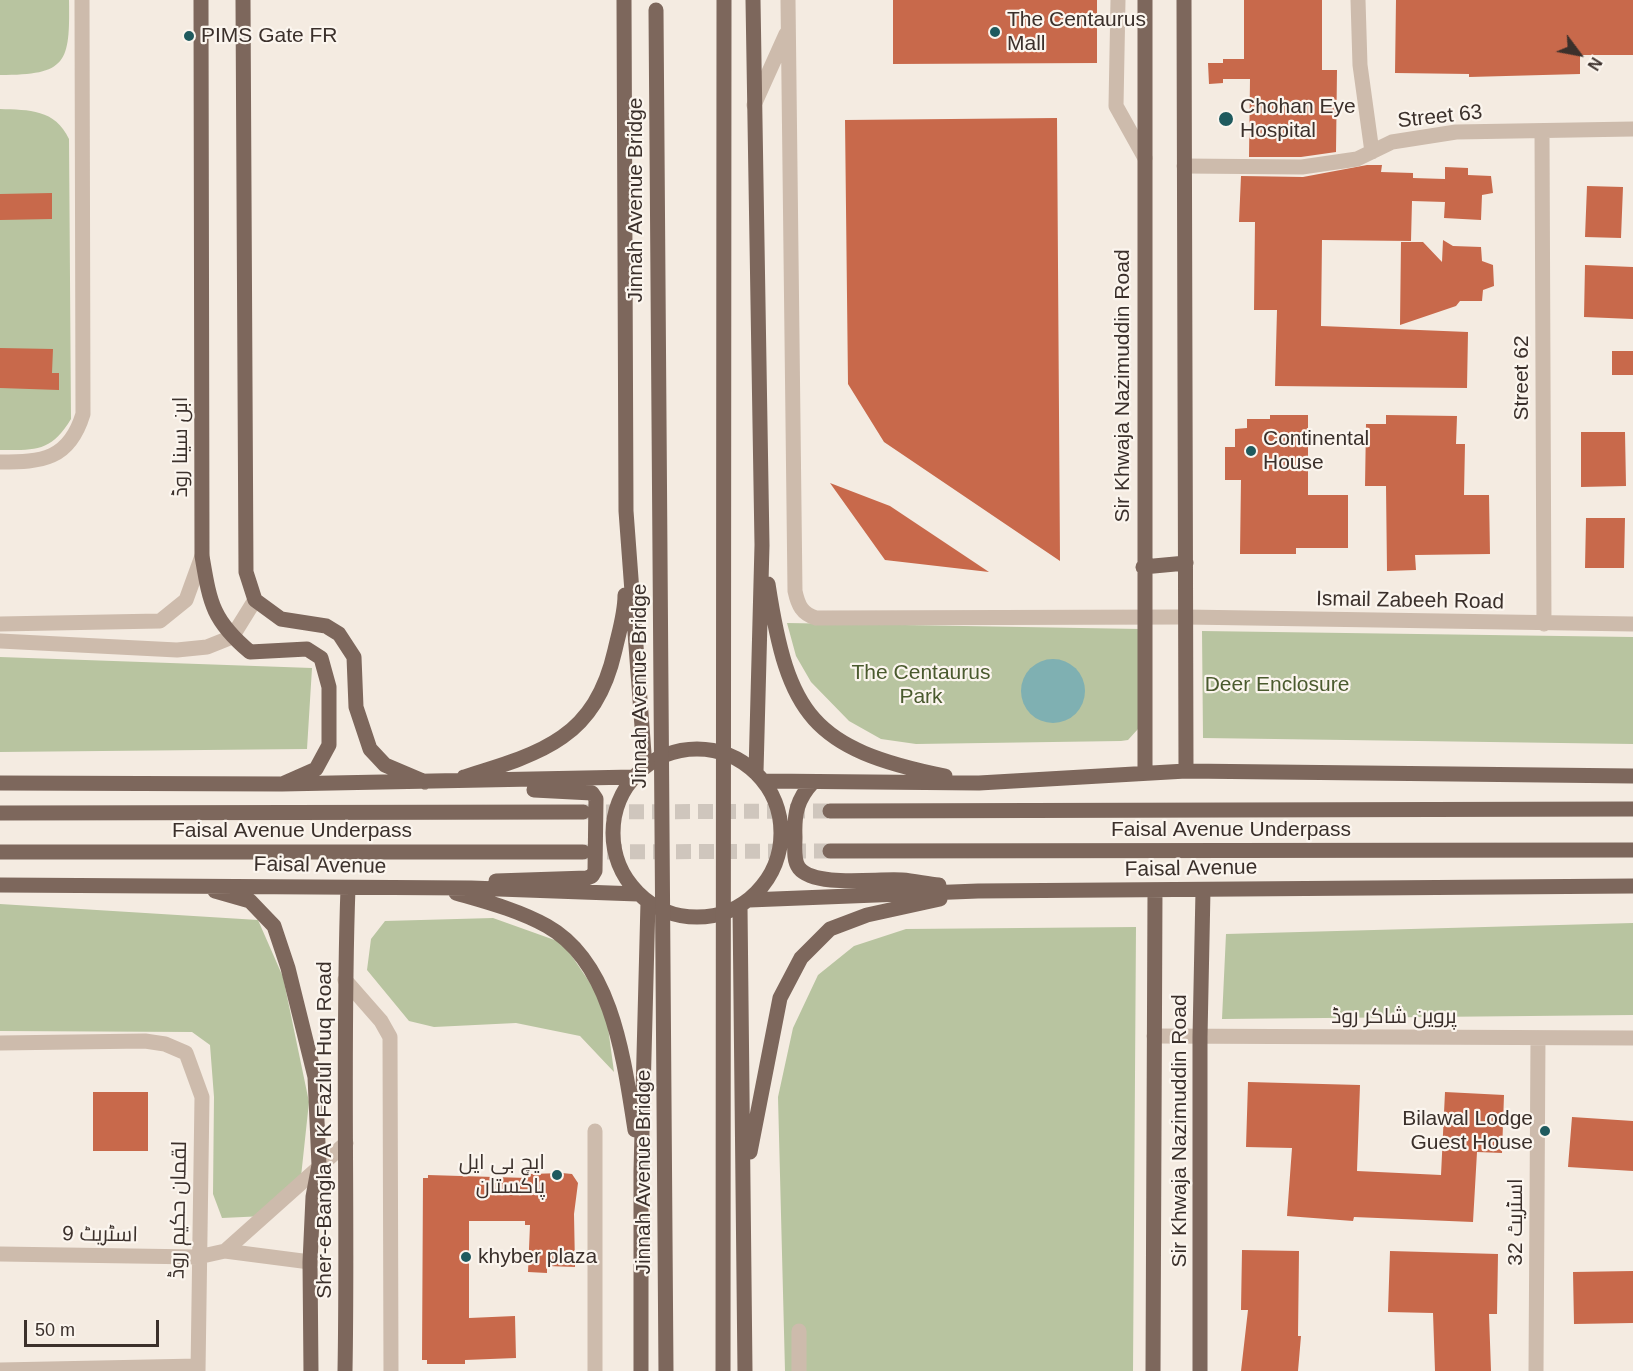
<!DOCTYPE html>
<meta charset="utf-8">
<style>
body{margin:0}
#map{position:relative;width:1633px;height:1371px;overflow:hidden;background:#f4ebe1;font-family:Helvetica,sans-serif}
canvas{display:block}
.north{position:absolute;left:1549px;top:24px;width:60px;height:60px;-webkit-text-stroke:4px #fbf5ee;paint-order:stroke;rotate:122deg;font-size:16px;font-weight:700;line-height:24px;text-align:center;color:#3b302b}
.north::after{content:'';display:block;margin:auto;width:21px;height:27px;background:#3b302b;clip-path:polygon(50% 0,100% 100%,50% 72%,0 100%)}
.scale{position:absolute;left:24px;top:1320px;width:135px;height:27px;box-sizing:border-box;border:3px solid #3b302b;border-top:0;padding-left:8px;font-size:18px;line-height:21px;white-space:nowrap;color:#3b302b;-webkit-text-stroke:4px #fbf5ee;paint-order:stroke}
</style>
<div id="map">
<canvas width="1633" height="1371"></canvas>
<div class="north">N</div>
<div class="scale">50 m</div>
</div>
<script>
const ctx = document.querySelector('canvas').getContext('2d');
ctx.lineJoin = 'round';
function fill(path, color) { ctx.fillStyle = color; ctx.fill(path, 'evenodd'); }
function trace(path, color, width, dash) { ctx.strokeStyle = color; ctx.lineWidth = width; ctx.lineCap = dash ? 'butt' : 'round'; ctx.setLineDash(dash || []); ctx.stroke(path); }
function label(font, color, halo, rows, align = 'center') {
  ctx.font = font + ' Helvetica,Cairo,sans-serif'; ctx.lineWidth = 4.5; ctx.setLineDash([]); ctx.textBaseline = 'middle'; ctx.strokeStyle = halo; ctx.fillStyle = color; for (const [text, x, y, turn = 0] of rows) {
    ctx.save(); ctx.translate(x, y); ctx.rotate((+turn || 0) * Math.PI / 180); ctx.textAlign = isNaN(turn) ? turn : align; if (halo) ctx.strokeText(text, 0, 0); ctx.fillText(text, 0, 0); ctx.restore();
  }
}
const green = new Path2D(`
 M 0,0 L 69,0 C 70,63 67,75 0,75 Z
 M 0,109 C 29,110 55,109 69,139 L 71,419 C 51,452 36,450 0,450 Z
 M 787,623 L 1140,629 L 1138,729 L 1128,740 L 1121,741 L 916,744 L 881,739 L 849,721 L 811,682 L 796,656 Z
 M 1202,631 L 1633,637 L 1633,744 L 1203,738 Z
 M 0,657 L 312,668 L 307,749 L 0,752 Z
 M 0,904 L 258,920 L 283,977 L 309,1102 L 300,1186 L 265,1216 L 222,1218 L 213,1194 L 214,1097 L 210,1045 L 192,1032 L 0,1031 Z
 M 493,918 L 563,943 L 605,1005 L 614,1072 L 580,1036 L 516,1023 L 434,1027 L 409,1021 L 367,970 L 371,939 L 385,921 Z
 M 1633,923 L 1633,1015 L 1222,1019 L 1226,934 Z
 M 1136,927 L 1133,1371 L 785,1371 L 778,1097 L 793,1028 L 818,975 L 854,946 L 906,929 Z`);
const water = new Path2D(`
 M1021 691a32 32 0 1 1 64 0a32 32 0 1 1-64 0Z`);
const building = new Path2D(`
 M 893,0 L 1097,0 L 1097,63 L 893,64 Z
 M 1244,0 L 1322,0 L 1322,70 L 1337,70 L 1336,152 L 1301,157 L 1249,157 L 1250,79 L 1223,79 L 1223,83 L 1209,84 L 1208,63 L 1223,63 L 1223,59 L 1244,59 Z
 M 1396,0 L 1633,0 L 1633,55 L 1580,55 L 1580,74 L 1469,77 L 1469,74 L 1395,73 Z
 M 1057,118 L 1060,561 L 884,442 L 848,384 L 845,120 Z
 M 1367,165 L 1382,165 L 1381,172 L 1413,173 L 1413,178 L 1445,179 L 1445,167 L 1468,168 L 1468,175 L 1491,176 L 1493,193 L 1482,195 L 1481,220 L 1444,218 L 1445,202 L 1412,201 L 1411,241 L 1322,240 L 1321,326 L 1468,332 L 1467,388 L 1275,386 L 1277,310 L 1254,310 L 1255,222 L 1239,222 L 1241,176 L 1303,177 Z
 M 1587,186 L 1623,187 L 1621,238 L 1585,237 Z
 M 52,193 L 52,219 L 0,220 L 0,194 Z
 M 1443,240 L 1453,246 L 1481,247 L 1482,261 L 1493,265 L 1494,286 L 1483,290 L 1482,301 L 1460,301 L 1456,306 L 1400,325 L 1401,242 L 1423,242 L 1442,262 Z
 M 1585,265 L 1633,267 L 1633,319 L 1584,317 Z
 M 0,348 L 53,349 L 52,373 L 59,373 L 59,390 L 0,388 Z
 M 1612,351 L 1633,351 L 1633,375 L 1612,375 Z
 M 1270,415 L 1308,415 L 1308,495 L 1348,495 L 1348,548 L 1296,548 L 1296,554 L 1240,554 L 1241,480 L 1225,480 L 1225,447 L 1235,447 L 1235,429 L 1247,428 L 1247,419 L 1270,419 Z
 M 1386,415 L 1457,416 L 1456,444 L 1465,444 L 1464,495 L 1489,495 L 1490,554 L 1415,555 L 1416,570 L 1387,571 L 1386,486 L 1365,486 L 1366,424 L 1386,424 Z
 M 1581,432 L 1625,432 L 1626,486 L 1581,487 Z
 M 830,483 L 890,506 L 989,572 L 885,560 Z
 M 1586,518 L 1625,518 L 1624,568 L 1585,568 Z
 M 1248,1082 L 1360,1085 L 1357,1171 L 1441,1175 L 1445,1092 L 1504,1095 L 1502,1153 L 1477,1152 L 1473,1222 L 1354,1217 L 1353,1221 L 1287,1216 L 1292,1148 L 1246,1147 Z
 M 93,1092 L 148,1092 L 148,1151 L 93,1151 Z
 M 1572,1117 L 1633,1121 L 1633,1171 L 1568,1167 Z
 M 562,1173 L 572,1174 L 578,1183 L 574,1214 L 575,1267 L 547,1266 L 547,1273 L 528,1272 L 530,1225 L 525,1225 L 525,1221 L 469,1221 L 469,1318 L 515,1316 L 516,1358 L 465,1360 L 465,1364 L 427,1364 L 427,1360 L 422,1360 L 423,1178 L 428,1178 L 428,1175 L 527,1178 L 530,1174 Z
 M 1242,1250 L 1299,1251 L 1298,1336 L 1301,1336 L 1298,1371 L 1241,1371 L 1248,1310 L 1241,1310 Z
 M 1390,1251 L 1498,1254 L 1497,1314 L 1489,1314 L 1491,1371 L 1435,1371 L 1433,1313 L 1388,1312 Z
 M 1633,1271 L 1633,1323 L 1574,1324 L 1573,1272 Z`);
const majorTunnel = new Path2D(`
 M 583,812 L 830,811
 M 584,852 L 830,851`);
const minor = new Path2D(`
 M 788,0 L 795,591 C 798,605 802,614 816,618 L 1186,617 L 1633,624
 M 1118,0 L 1116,106 L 1145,158
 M 1358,0 L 1360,65 L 1372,152
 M 754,105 L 786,34
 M 1542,131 L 1544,624
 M 1184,166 L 1302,167 L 1357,159 L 1392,142 L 1456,132 L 1633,129
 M 0,462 C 42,462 69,460 83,414 L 82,0
 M 0,624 L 160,621 L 186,600 L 202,556
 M 0,641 L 177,650 L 207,647 L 232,637 L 255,600
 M 345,980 L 381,1021 L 390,1037 L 391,1371
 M 1154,1036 L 1633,1038
 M 0,1043 L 145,1041 L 165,1044 L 186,1053 L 202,1097 L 198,1371
 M 595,1131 L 595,1371
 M 225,1251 L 346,1143
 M 0,1254 L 198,1257 L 225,1251 L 310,1262
 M 0,1370 L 198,1366
 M 799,1371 L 799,1331
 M 1536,1371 L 1538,1038`);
const major = new Path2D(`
 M 201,0 L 202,556 C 210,603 212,620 250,652 L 307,649 L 321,658 L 329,687 L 329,745 L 316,769 L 282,784
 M 243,0 L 246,572 L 255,600 L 281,619 L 326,626 L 339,634 L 354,657 L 356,707 L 370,749 L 385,765 L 425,782
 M 624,0 L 626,511 L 645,767
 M 753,0 L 762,545 L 756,772
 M 1184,0 L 1186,771
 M 1143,567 L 1186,563
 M 768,584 C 788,715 812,749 945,776
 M613 833a84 84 0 1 1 168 0a84 84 0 1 1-168 0Z
 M 1145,772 L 1145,0
 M 464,777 C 543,753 595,738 615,650 C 619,632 625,614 625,595
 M 764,781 L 979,783 L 1186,771 L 1633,776
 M 813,782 C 797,799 794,814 795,837 C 795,847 793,860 799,868 C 815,888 878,878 902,880 C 915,881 927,884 939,885
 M 0,783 L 282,784 L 634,777
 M 830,811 L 1633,809
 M 0,813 L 583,812
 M 830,851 L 1633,850
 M 0,852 L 583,852
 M 496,881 L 587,878 L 592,876 L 595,871 L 596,799 L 592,793 L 534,790
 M 0,885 L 471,888 L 638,894
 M 215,891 L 250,901 L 274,926 L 288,968 L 315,1077 L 319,1165 L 313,1197 L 310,1262 L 311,1371
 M 456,893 C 487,902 518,910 547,926 C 613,963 624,1061 635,1130
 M 749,900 L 978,891 L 1633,886
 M 740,906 L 745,1371
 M 750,1152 L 780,998 L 801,958 L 830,929 L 867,915 L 940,899
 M 345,1371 C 348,1210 342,1049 348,888
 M 641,1371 L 641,1171 L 648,902
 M 1153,1371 L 1155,891
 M 1200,1371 L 1200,1037 L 1203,890`);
const majorBridge = new Path2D(`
 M 656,10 L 666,1371
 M 723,1371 L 724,0`);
const markers = [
 [995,32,6,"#1f5a5e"],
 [189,36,6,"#1f5a5e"],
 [1226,119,8,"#1f5a5e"],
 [1251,451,6,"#1f5a5e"],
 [1545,1131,6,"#1f5a5e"],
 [557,1175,6,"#1f5a5e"],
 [466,1257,6,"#1f5a5e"]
];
const poiNames = [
 ["The Centaurus",1007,20],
 ["Mall",1007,44],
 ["PIMS Gate FR",201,36],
 ["Chohan Eye",1240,107],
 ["Hospital",1240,131],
 ["Continental",1263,439],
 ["House",1263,463],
 ["Bilawal Lodge",1533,1119,"right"],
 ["Guest House",1533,1143,"right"],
 ["ایچ بی ایل",545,1163,"right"],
 ["پاکستان",545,1187,"right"],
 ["khyber plaza",478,1257]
];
const streetNames = [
 ["Street 63",1440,117,-6],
 ["Jinnah Avenue Bridge",636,200,-90],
 ["Street 62",1522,378,-90],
 ["Sir Khwaja Nazimuddin Road",1123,386,-90],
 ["ابن سینا روڈ",181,447,-90],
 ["Ismail Zabeeh Road",1410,601,1],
 ["Jinnah Avenue Bridge",640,686,-90],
 ["Faisal Avenue Underpass",1231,830],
 ["Faisal Avenue Underpass",292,831],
 ["Faisal Avenue",320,866,1],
 ["Faisal Avenue",1191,869,-1],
 ["پروین شاکر روڈ",1394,1017],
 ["Sher-e-Bangla A K Fazlul Huq Road",325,1130,-90],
 ["Sir Khwaja Nazimuddin Road",1180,1131,-90],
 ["Jinnah Avenue Bridge",644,1172,-90],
 ["لقمان حکیم روڈ",179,1210,-89],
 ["اسٹریٹ 32",1516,1222,-90],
 ["اسٹریٹ 9",100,1235,1]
];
const parkNames = [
 ["The Centaurus",921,673],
 ["Park",921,697],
 ["Deer Enclosure",1277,685]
];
fill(green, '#b8c4a0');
fill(water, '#7fb0b2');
fill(building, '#c8694b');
trace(majorTunnel, '#cfc6bd', 15, [15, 8]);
trace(minor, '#cdbbac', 15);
trace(major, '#7d675c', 15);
trace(majorBridge, '#7d675c', 15);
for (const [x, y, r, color] of markers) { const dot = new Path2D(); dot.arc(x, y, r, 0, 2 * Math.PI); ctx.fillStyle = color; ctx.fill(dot); trace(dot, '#fbf5ee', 2); }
label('21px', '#3b302b', '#fbf5ee', poiNames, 'left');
label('21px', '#3b302b', '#fbf5ee', streetNames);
label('21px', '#4a5a2e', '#fbf5ee', parkNames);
</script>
